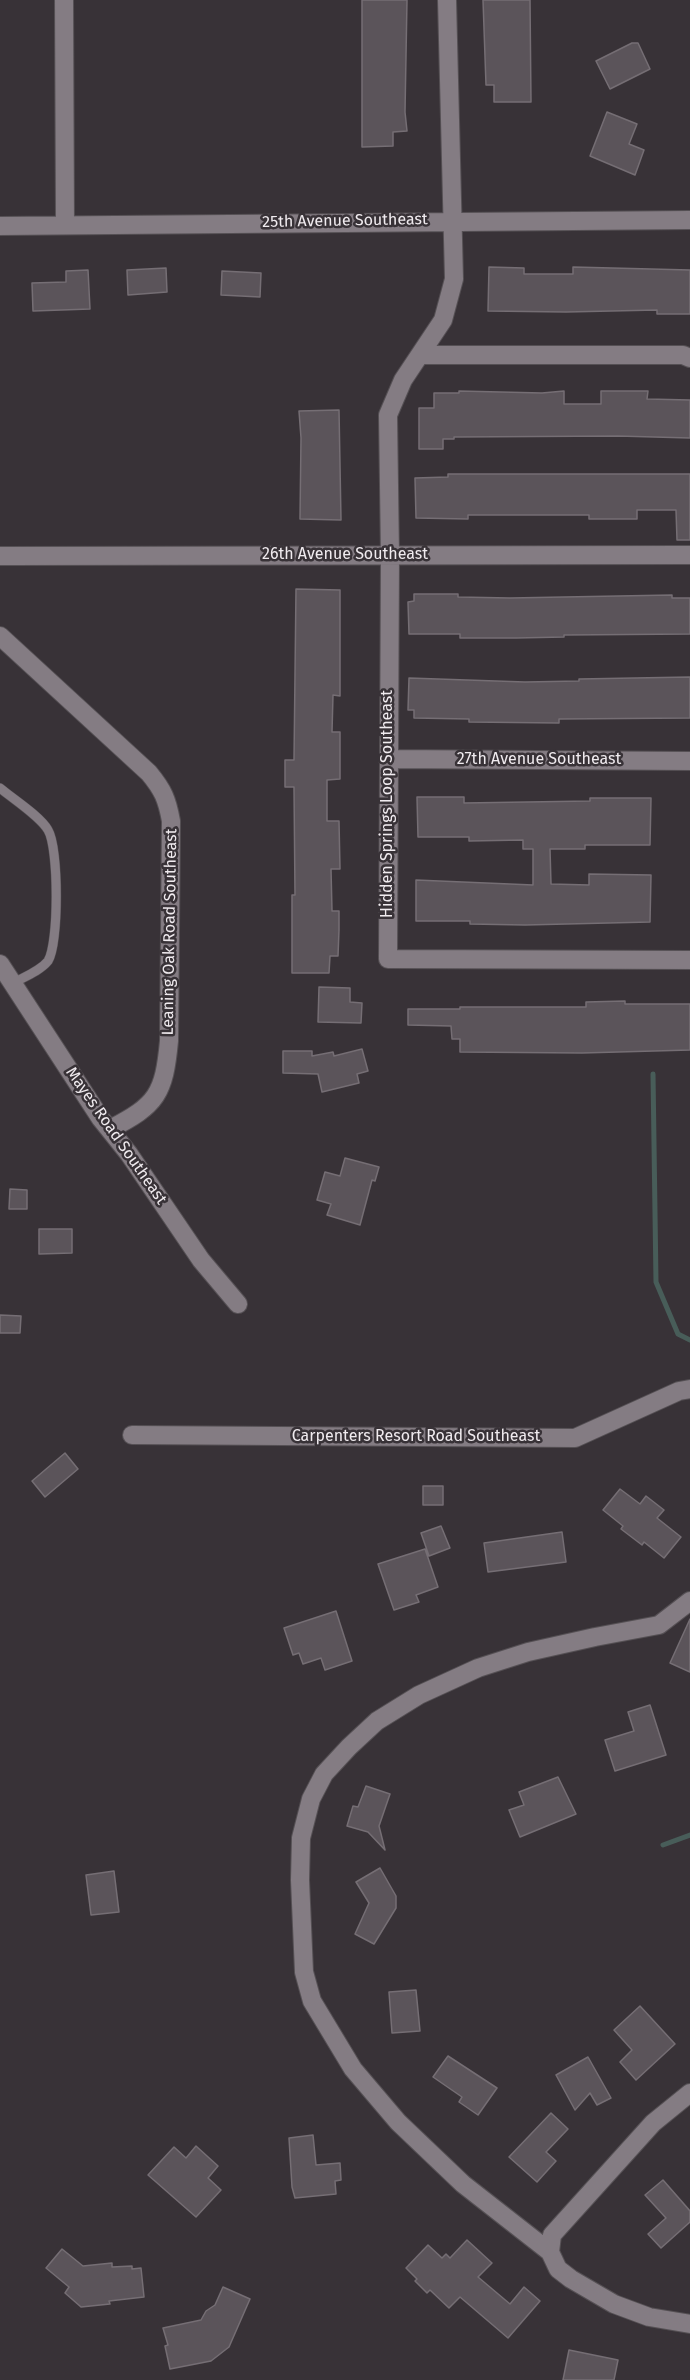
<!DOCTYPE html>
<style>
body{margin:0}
canvas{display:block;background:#383237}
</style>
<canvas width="690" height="2380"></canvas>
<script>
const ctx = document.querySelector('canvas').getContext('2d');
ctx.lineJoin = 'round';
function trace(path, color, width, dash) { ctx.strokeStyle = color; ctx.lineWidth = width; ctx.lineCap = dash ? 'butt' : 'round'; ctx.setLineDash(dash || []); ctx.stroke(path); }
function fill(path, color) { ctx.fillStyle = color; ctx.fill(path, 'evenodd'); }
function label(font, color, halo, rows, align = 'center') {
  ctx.font = font + ' "Fira Sans",sans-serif'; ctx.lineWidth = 5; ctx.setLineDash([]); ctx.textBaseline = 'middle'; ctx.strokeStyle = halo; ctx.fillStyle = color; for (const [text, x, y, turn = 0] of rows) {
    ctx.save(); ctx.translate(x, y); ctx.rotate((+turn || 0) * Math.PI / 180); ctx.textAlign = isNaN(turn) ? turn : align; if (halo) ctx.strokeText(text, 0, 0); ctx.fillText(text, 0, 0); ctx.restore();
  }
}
const stream = new Path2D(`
 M 653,1074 L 656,1282 L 678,1334 L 690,1340
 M 663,1845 L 690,1835`);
const building = new Path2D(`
 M 362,0 L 407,0 L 405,112 L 407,131 L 393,132 L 393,146 L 362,147 Z
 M 483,0 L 530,0 L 531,102 L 494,102 L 494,85 L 486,85 Z
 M 632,43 L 638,43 L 650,69 L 610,89 L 596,61 Z
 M 607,112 L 637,124 L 629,144 L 644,150 L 635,175 L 590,156 Z
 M 489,267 L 524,268 L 524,274 L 573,274 L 573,267 L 690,270 L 690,314 L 657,314 L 657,310 L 566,312 L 488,311 Z
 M 166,268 L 167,292 L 128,295 L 127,270 Z
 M 88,270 L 90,309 L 33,311 L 32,283 L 66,282 L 66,271 Z
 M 222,271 L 261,273 L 260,297 L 221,295 Z
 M 459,391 L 542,393 L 564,391 L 564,404 L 601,404 L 601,391 L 648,391 L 647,399 L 690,400 L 690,438 L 618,436 L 454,437 L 454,439 L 443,439 L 443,449 L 419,449 L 419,408 L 434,408 L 434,393 L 459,393 Z
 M 339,410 L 341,520 L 300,519 L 301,438 L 299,411 Z
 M 448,474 L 690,474 L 690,540 L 677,540 L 676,510 L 637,510 L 637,519 L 589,519 L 589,515 L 468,515 L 468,519 L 416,518 L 415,478 L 448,477 Z
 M 296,589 L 340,590 L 340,696 L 333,695 L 332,732 L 340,732 L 340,779 L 327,780 L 327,821 L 339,821 L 340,869 L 331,869 L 332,911 L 339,911 L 339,930 L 338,956 L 330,956 L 329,973 L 292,973 L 292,895 L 295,895 L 294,787 L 285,787 L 285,760 L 294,760 Z
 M 414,594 L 458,594 L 458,597 L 510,598 L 672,595 L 672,598 L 690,598 L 690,634 L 564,635 L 564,637 L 516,638 L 460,638 L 460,634 L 409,634 L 408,602 L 414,601 Z
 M 690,677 L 690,718 L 559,719 L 559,723 L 469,722 L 469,719 L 414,718 L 414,710 L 408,710 L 409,678 L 525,682 L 579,681 L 579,679 Z
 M 417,797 L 464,797 L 464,803 L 590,801 L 590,798 L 651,798 L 650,845 L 585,845 L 585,849 L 550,849 L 551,884 L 589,885 L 589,874 L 651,875 L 650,922 L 525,925 L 470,924 L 470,921 L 416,921 L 416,880 L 533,885 L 533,849 L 523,849 L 523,840 L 469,841 L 469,837 L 418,837 Z
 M 319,987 L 350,988 L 350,1002 L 362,1003 L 361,1023 L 318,1022 Z
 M 625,1001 L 625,1004 L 690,1004 L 690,1050 L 582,1053 L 460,1052 L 460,1039 L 452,1039 L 451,1026 L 408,1025 L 408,1009 L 460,1009 L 460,1007 L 586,1007 L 586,1002 Z
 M 362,1049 L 368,1071 L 357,1074 L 359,1083 L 322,1092 L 318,1074 L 283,1073 L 283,1051 L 312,1051 L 312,1056 L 333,1052 L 334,1056 Z
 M 345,1158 L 379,1167 L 375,1181 L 372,1180 L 360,1225 L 327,1215 L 331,1204 L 317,1200 L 325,1172 L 340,1176 Z
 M 10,1189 L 27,1190 L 27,1209 L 9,1209 Z
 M 39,1229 L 72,1229 L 72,1253 L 39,1254 Z
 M 0,1315 L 21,1316 L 20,1333 L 0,1333 Z
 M 65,1453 L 78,1469 L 45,1497 L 32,1481 Z
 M 423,1486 L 443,1486 L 443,1505 L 423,1505 Z
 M 620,1489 L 640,1504 L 646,1496 L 664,1510 L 657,1518 L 681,1537 L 664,1558 L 644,1542 L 642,1545 L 621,1529 L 623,1526 L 603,1510 Z
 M 441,1526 L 450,1548 L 429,1556 L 421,1533 Z
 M 562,1532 L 566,1562 L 488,1572 L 484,1543 Z
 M 425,1549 L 438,1587 L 416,1595 L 419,1602 L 394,1610 L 378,1564 Z
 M 336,1611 L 352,1661 L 325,1670 L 321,1658 L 303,1664 L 299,1653 L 293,1655 L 284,1628 Z
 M 690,1619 L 690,1672 L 670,1663 Z
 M 650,1705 L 666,1755 L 615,1771 L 605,1740 L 634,1731 L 628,1712 Z
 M 558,1777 L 576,1814 L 520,1837 L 509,1810 L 524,1805 L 519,1792 Z
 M 366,1786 L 390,1794 L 379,1826 L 385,1850 L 368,1832 L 347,1826 L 353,1806 L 358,1807 Z
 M 380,1868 L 396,1896 L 396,1908 L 374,1944 L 355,1934 L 369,1903 L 356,1882 Z
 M 114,1871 L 119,1912 L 91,1915 L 86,1875 Z
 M 416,1990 L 420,2031 L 392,2033 L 389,1992 Z
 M 640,2006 L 675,2044 L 636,2080 L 620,2062 L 632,2050 L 614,2030 Z
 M 448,2056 L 497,2088 L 478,2115 L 459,2102 L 462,2097 L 433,2077 Z
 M 588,2057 L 611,2098 L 597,2105 L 590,2093 L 575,2110 L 556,2075 Z
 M 551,2113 L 568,2129 L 546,2152 L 556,2161 L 537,2182 L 509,2157 Z
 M 313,2135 L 316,2165 L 340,2163 L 341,2180 L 335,2181 L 336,2194 L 295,2198 L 292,2187 L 289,2138 Z
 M 196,2146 L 218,2166 L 208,2178 L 221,2190 L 196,2217 L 148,2175 L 174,2147 L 186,2158 Z
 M 663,2180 L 690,2211 L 690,2222 L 661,2248 L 648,2234 L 666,2218 L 645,2195 Z
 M 467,2240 L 492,2263 L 478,2277 L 510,2304 L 524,2287 L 540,2301 L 508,2338 L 460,2297 L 449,2308 L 430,2290 L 427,2293 L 415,2281 L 417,2279 L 406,2268 L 428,2245 L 442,2258 L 446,2254 L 450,2258 Z
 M 62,2249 L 83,2266 L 112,2263 L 112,2267 L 132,2266 L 132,2269 L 141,2268 L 144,2297 L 109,2301 L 110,2304 L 81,2307 L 65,2293 L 69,2287 L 46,2268 Z
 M 223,2287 L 250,2299 L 229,2347 L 211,2361 L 170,2369 L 165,2346 L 168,2345 L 163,2328 L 201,2320 L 206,2311 L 215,2305 Z
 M 569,2350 L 618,2360 L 614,2380 L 563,2380 Z`);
const service = new Path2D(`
 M 0,788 C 13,799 40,816 48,830 C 59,848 59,944 48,961 C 40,971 24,977 13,983`);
const minor = new Path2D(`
 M 64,0 L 65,224
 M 447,0 L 454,279 L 443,320 L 403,380 L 388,415 L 390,556 L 388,959 L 690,960
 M 0,226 L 690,220
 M 420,355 L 683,355 L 690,358
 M 0,556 L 690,555
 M 0,636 L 149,773 C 163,790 167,799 171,821 L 169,1041 C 164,1094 157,1105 110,1129
 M 388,759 L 690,761
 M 0,964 L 101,1119 L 129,1154 L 201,1260 L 238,1304
 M 132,1435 L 575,1438 L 679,1391 L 690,1389
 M 690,1601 L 659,1625 L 595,1637 L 528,1652 L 478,1668 L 419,1695 L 377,1721 L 349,1747 L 324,1774 L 311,1799 L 301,1838 L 300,1880 L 304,1972 L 312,2001 L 353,2069 L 398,2122 L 463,2184 L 550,2252 L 558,2269 L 571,2279 L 614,2304 L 649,2317 L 690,2324
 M 550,2252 L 552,2235 L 653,2123 L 690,2093`);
const streetNames = [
 ["25th Avenue Southeast",345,221,-1],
 ["26th Avenue Southeast",345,555],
 ["27th Avenue Southeast",539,760],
 ["Hidden Springs Loop Southeast",388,804,-90],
 ["Leaning Oak Road Southeast",170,932,-89],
 ["Mayes Road Southeast",116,1136,55],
 ["Carpenters Resort Road Southeast",416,1437]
];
trace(stream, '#485d59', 5);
fill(building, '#5b545a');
trace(building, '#756e74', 1.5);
trace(service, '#555054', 10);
trace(minor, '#555054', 20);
trace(service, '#847c83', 9);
trace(minor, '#847c83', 18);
label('16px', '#f0ebef', '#383237', streetNames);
</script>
